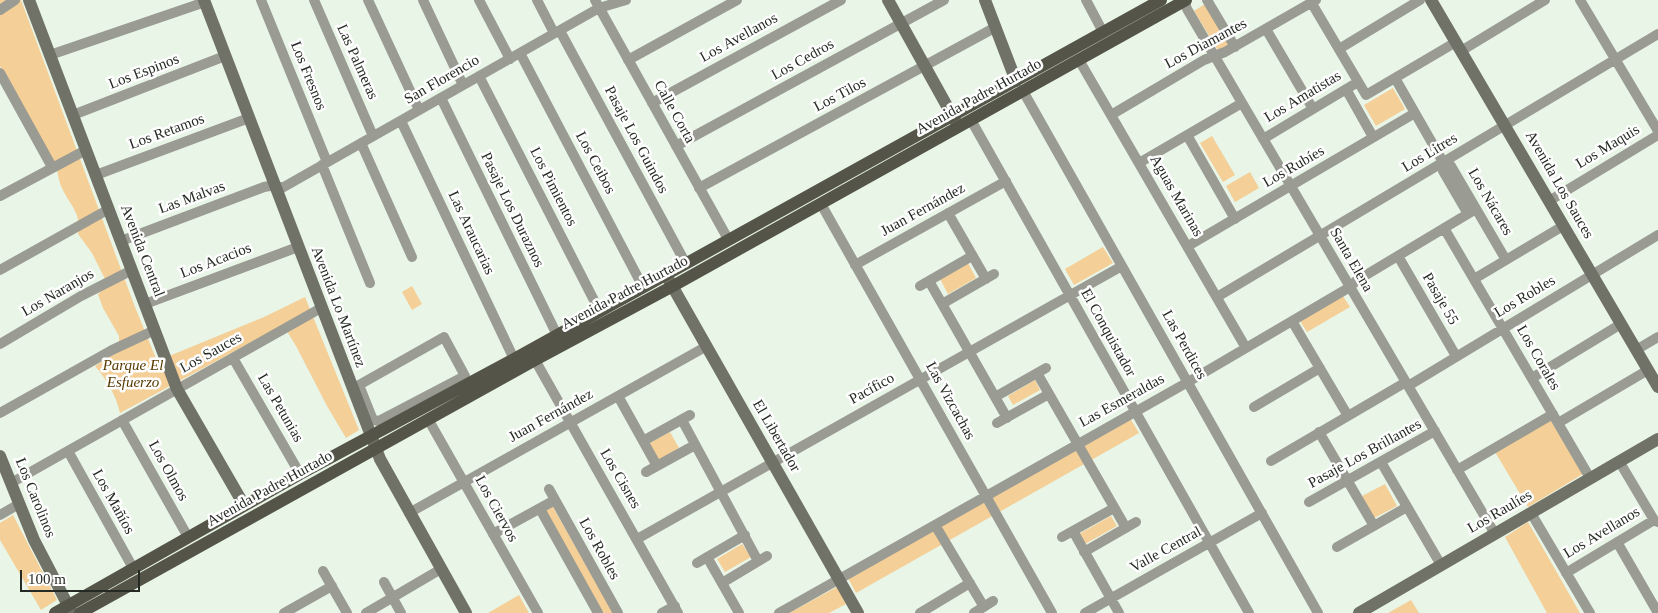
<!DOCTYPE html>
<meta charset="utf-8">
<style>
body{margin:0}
#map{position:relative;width:1658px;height:613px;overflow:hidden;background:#e8f5e7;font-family:Georgia,serif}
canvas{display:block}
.scale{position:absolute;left:20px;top:570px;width:120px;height:22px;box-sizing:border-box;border:2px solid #252a24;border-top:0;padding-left:6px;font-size:15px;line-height:18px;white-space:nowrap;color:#252a24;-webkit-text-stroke:4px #fefefe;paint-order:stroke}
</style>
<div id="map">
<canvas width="1658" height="613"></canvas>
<div class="scale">100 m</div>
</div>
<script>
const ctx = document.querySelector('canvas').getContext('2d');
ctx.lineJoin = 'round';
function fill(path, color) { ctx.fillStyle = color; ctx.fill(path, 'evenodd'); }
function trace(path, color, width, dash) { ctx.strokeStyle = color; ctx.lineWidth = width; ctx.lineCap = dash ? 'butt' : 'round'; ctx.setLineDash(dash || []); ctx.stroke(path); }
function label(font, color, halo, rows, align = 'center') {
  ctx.font = font + ' Georgia,serif'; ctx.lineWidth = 5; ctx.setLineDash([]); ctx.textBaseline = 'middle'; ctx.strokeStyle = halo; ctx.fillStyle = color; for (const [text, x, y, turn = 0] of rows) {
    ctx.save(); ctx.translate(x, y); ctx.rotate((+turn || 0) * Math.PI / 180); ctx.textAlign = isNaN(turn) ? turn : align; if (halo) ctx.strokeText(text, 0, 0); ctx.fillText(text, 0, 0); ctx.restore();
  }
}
const green = new Path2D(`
 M 0,0 L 21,0 L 135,307 L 157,361 L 264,317 L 305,297 L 359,430 L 346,438 L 327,406 L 296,346 L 283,325 L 120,413 C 116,395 107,380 95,366 L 119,351 L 119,336 L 103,308 L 98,294 L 108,285 L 92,253 L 78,234 C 82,212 69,205 61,186 C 59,181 58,175 57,170 L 0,66 Z
 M 1205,4 L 1230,45 L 1219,52 L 1194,11 Z
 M 1393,88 L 1405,109 L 1376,126 L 1364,105 Z
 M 1212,136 L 1235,175 L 1223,182 L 1200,143 Z
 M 1250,172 L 1259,188 L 1235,202 L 1226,186 Z
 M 1103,247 L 1113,263 L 1074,285 L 1065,269 Z
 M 968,263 L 976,278 L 948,294 L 940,279 Z
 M 412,286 L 422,304 L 412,310 L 402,292 Z
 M 1343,296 L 1350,307 L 1307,332 L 1300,321 Z
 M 1035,380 L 1040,390 L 1013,405 L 1008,396 Z
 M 1130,418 L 1139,433 L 856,593 L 848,578 Z
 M 1550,419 L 1583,474 L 1528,507 L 1495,452 Z
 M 670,432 L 679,448 L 658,461 L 648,444 Z
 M 1385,484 L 1397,506 L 1374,518 L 1362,496 Z
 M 551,507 L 553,507 L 613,613 L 601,613 L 543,511 Z
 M 13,515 L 57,600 L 41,610 L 0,540 L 0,523 Z
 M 1111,516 L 1117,526 L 1085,544 L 1079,534 Z
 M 1528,522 L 1580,613 L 1547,613 L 1505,537 Z
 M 742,544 L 751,557 L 725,572 L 717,559 Z
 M 837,587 L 846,604 L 829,613 L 789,613 Z
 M 519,595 L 529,613 L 488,613 Z
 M 1411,600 L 1419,613 L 1388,613 Z`);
const street = new Path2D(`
 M 261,0 L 327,162
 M 314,0 L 373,136
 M 368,0 L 419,110
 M 423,0 L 463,85
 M 479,0 L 510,59
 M 537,0 L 554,33
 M 595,0 L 728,239
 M 1086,0 L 1103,32
 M 1184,0 L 1187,9 L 1495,534
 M 1207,0 L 1235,47
 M 1580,0 L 1658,131
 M 1311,2 L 1366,95 L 1456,42
 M 0,10 L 15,0
 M 1266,29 L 1313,109
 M 560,31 L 686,264
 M 1339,49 L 1420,0
 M 1461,51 L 1545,0
 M 520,53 L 643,287
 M 50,55 L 205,2
 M 628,60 L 737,0
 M 1079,60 L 1246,348
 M 0,73 L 52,167
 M 479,76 L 600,312
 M 1395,78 L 1443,162 L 1443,171 L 1468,214
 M 1346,89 L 1373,137
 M 1023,91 L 1318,613
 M 441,98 L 557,335
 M 652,103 L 841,0
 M 73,115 L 225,56
 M 1111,115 L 1204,60 L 1225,52 L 1316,0
 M 971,120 L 1249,613
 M 401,121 L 514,359
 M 1187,135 L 1235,219
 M 1263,139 L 1358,82
 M 361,143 L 412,257
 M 676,146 L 944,0
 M 1443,162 L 1451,166 L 1506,260
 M 1139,163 L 1242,103
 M 322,165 L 370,283
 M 96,175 L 249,118
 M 699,188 L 996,27
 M 0,196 L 86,150
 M 1549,201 L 1658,135
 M 821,204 L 1052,613
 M 948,213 L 986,279
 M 1444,228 L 1590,478
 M 121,241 L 264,187 L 275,185 L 282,188 L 599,8 L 626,0
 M 1188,246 L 1415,113
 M 1398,256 L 1456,356
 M 855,265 L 1006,181
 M 0,270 L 109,209
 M 1474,279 L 1563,226
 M 929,281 L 1007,418
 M 920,286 L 972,256
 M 1217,297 L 1658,34
 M 145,304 L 298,247
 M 942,304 L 994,274
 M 1292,321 L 1348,416
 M 444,337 L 465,376 L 379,421 L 373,420 L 359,385 Z
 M 0,344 L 81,296 L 132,270
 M 1636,350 L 1658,337
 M 233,358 L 300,474
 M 535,360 L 678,613
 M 1037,373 L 1126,528
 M 1532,378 L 1621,324
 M 1408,386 L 1658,235
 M 618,396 L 657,466
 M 995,397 L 1046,368
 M 1254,407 L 1320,368
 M 0,413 L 112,350 L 155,330
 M 428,419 L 538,613
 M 122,420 L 188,537
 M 682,420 L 758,561
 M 997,423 L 1049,394
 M 1558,423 L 1648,370
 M 1319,432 L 1374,526
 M 643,441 L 690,415
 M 68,451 L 133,568
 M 1271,461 L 1406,382
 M 1619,461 L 1654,520 L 1658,522
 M 1381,462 L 1441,565
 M 1457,470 L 1553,414
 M 646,472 L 695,445
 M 11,483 L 321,308
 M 549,489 L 618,613
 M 1309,502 L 1435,431
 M 540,509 L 598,613
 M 409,513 L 707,346
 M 1531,513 L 1590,613
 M 0,515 L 19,504
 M 935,525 L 984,607
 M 1073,531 L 1119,613
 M 493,534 L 555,500
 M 1062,537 L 1114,508
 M 637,539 L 1122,266
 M 1617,542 L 1658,613
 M 1337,547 L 1407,507
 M 1084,552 L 1136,522
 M 707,557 L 739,613
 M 697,563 L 745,535
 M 323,571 L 347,613
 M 1566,573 L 1654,520
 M 384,582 L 401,613
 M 722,583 L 767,556
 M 284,613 L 332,586
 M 366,613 L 441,569
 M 662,613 L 675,606
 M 779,613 L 1188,382 L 1350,287 L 1356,281 L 1476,209
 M 920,613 L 970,583
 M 974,613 L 993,601
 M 1085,613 L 1262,513`);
const secondary = new Path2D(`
 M 29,0 L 177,389 L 244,505
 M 204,0 L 380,459 L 466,613
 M 888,0 L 957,124
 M 985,0 L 1016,81
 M 1431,0 L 1658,387
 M 666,275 L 858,613
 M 0,456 L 34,540 L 72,613
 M 1359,613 L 1658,439`);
const primary = new Path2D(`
 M 55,613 L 300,474 L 514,359 L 1161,0
 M 80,613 L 535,360 L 673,286 L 1186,0`);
const streetNames = [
 ["Los Avellanos",739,38,-29],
 ["Los Diamantes",1206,44,-28],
 ["Los Cedros",803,60,-29],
 ["Las Palmeras",357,62,66],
 ["Los Espinos",144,72,-21],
 ["Los Fresnos",308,76,68],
 ["San Florencio",442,80,-30],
 ["Los Tilos",840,95,-28],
 ["Avenida Padre Hurtado",979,97,-29],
 ["Los Amatistas",1303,97,-31],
 ["Calle Corta",674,112,61],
 ["Los Retamos",167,132,-20],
 ["Pasaje Los Guindos",636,140,62],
 ["Los Maquis",1608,147,-31],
 ["Los Litres",1430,153,-31],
 ["Los Ceibos",595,163,62],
 ["Los Rubíes",1294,167,-30],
 ["Avenida Los Sauces",1559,185,60],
 ["Los Pimientos",553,187,63],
 ["Aguas Marinas",1176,196,60],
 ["Las Malvas",192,198,-20],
 ["Los Nácares",1490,202,60],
 ["Pasaje Los Duraznos",512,210,64],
 ["Juan Fernández",923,210,-29],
 ["Las Araucarias",471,233,65],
 ["Avenida Central",142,251,69],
 ["Santa Elena",1351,260,60],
 ["Los Acacios",216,261,-21],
 ["Los Naranjos",58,293,-30],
 ["Avenida Padre Hurtado",625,293,-28],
 ["Los Robles",1525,297,-31],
 ["Pasaje 55",1440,299,60],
 ["Avenida Lo Martínez",338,307,69],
 ["El Conquistador",1108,333,61],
 ["Las Perdices",1184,345,61],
 ["Los Sauces",211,353,-29],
 ["Los Corales",1538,358,60],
 ["Pacífico",872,389,-29],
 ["Las Vizcachas",950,401,61],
 ["Las Esmeraldas",1122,401,-29],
 ["Las Petunias",280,408,60],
 ["Juan Fernández",551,416,-29],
 ["El Libertador",776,436,60],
 ["Pasaje Los Brillantes",1365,454,-29],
 ["Los Olmos",168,471,61],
 ["Los Cisnes",620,479,60],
 ["Avenida Padre Hurtado",270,489,-29],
 ["Los Carolinos",35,498,68],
 ["Los Mañíos",113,502,61],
 ["Los Ciervos",496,509,61],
 ["Los Raulíes",1500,512,-30],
 ["Los Avellanos",1602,533,-31],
 ["Los Robles",599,549,61],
 ["Valle Central",1166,550,-29]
];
const parkNames = [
 ["Parque El",133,366],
 ["Esfuerzo",133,383]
];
fill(green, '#f4cf97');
trace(street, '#9a9b93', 10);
trace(secondary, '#717267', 12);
trace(primary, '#545548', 12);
label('15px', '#252a24', '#fefefe', streetNames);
label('italic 15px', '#573a00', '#fefefe', parkNames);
</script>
